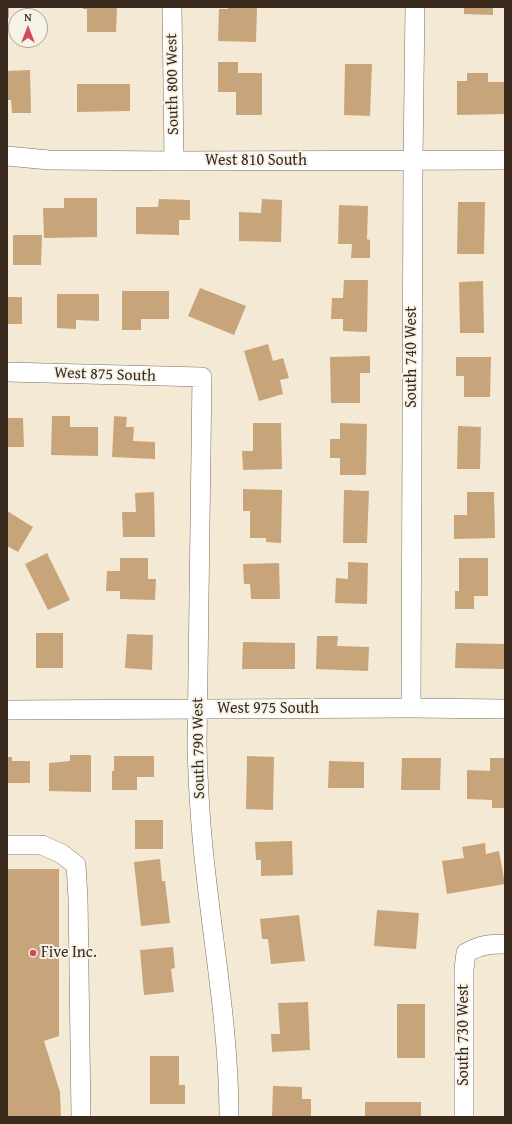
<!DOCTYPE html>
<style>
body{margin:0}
#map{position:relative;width:512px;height:1124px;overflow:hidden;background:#f4e9d5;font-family:"Gentium Book Plus",serif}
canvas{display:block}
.frame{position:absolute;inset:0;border:8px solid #3b2a1e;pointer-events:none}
.north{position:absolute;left:8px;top:8px;width:40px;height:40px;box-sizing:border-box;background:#f7f3e8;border:1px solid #aca397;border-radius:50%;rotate:0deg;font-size:11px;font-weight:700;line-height:16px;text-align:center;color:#3b2a1e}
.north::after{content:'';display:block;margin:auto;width:14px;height:18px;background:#d1495b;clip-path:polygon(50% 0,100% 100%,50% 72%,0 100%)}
</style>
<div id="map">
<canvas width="512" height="1124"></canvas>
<div class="frame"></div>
<div class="north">N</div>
</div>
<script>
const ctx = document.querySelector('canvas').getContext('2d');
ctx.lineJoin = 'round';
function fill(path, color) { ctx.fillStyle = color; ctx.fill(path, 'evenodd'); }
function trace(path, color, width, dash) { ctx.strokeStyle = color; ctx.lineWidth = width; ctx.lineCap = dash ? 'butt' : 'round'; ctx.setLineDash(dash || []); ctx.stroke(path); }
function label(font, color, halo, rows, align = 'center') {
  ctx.font = font + ' "Gentium Book Plus",serif'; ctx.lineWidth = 4; ctx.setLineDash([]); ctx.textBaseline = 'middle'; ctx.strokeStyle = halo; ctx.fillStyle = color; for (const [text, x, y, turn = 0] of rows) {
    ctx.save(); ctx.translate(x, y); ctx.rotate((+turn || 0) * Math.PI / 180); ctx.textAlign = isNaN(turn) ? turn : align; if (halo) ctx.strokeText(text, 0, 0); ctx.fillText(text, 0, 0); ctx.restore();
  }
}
const building = new Path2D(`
 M 7,7 L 9,7 L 9,18 L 7,18 Z
 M 83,7 L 117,7 L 116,32 L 87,32 L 87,9 L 83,9 Z
 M 228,7 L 257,7 L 256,42 L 218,41 L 219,9 L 228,9 Z
 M 464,7 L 493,7 L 493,15 L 464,14 Z
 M 218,62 L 238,62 L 238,73 L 262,73 L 262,115 L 236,115 L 236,92 L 218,92 Z
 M 345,64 L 372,64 L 370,116 L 344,115 Z
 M 30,70 L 31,113 L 12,113 L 11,100 L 7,100 L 7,71 Z
 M 467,73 L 488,73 L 488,82 L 505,82 L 505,114 L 457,115 L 457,81 L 467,81 Z
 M 77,84 L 130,84 L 130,111 L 77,112 Z
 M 64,198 L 97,198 L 97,237 L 44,238 L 43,208 L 64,208 Z
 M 159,199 L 190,200 L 190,220 L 179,220 L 179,235 L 136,234 L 136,207 L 158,207 Z
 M 262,199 L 282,200 L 281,242 L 239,241 L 239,212 L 261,213 Z
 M 458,202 L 485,202 L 484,254 L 457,254 Z
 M 339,205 L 368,206 L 367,239 L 370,240 L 370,258 L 351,258 L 352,244 L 338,244 Z
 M 13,235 L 42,235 L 41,265 L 13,265 Z
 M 344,280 L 368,280 L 367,332 L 343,331 L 343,319 L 331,319 L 332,298 L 343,298 Z
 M 483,281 L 484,333 L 460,333 L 459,282 Z
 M 200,288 L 246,306 L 234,335 L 188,316 Z
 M 122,291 L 169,291 L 169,319 L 141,319 L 141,330 L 122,330 Z
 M 57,294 L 99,294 L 99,321 L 76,320 L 76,329 L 57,328 Z
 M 7,297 L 22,297 L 22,324 L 7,324 Z
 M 268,344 L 273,361 L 283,358 L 289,378 L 280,380 L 283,394 L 259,401 L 244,351 Z
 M 370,356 L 370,373 L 360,373 L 360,403 L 331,403 L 330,357 Z
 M 456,357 L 491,357 L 490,397 L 464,397 L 464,376 L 456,376 Z
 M 52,416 L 70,416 L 70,427 L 98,427 L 98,456 L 51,455 Z
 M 114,416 L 127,417 L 126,427 L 134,427 L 133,441 L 155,442 L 155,459 L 112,457 Z
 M 7,418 L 23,418 L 24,447 L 7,447 Z
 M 253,423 L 281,423 L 282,469 L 243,470 L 242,451 L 253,451 Z
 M 340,423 L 367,424 L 366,475 L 340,475 L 340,458 L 330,458 L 330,439 L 340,439 Z
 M 458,426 L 481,427 L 480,469 L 457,469 Z
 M 243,489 L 282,490 L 281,543 L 266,542 L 266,538 L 250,538 L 250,511 L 243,511 Z
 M 344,490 L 369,491 L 367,543 L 343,543 Z
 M 154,492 L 155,537 L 123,537 L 122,512 L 136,512 L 135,493 Z
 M 467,492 L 494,492 L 495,538 L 454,539 L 454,515 L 467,515 Z
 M 7,511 L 33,527 L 18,552 L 7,546 Z
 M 47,553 L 70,600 L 48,610 L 25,564 Z
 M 120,558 L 148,558 L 148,579 L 156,579 L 155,600 L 120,599 L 120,591 L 106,591 L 107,571 L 120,571 Z
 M 459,558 L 488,558 L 488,596 L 474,596 L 474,609 L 455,609 L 455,591 L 459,591 Z
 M 348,562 L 368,563 L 367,604 L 335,603 L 336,578 L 348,579 Z
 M 279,563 L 280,599 L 251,599 L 250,584 L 244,584 L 243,564 Z
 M 36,633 L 63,633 L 63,668 L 36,668 Z
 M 127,634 L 153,635 L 152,670 L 125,668 Z
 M 317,636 L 338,636 L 337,646 L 369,647 L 368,671 L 316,669 Z
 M 243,642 L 295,643 L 295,669 L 242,669 Z
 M 456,643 L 505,644 L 505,669 L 455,668 Z
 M 70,755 L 91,755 L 91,792 L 49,791 L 49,763 L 70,761 Z
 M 114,756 L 154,756 L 154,777 L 137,777 L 137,790 L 112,790 L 112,771 L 114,771 Z
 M 247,756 L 274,757 L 273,810 L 246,809 Z
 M 7,757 L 12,757 L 12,761 L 30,761 L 30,783 L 7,783 Z
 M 402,758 L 441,758 L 440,790 L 401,790 Z
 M 490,758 L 505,758 L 505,808 L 492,808 L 492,800 L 467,799 L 467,770 L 490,771 Z
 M 329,761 L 364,762 L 364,788 L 328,788 Z
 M 135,820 L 163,820 L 163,849 L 135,849 Z
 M 292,841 L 293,875 L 261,876 L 261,860 L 256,860 L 255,842 Z
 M 485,843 L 486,854 L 499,851 L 505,884 L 447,894 L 442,861 L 464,858 L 462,847 Z
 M 160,859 L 162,881 L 165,881 L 170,923 L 141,926 L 134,862 Z
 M 7,869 L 59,869 L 59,1036 L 44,1041 L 60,1092 L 61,1117 L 7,1117 Z
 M 377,910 L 419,913 L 416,949 L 374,946 Z
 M 299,915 L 305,961 L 271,964 L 268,939 L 262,939 L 260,919 Z
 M 173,947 L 175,968 L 171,969 L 174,992 L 144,995 L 140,950 Z
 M 308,1002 L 310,1050 L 272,1052 L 271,1034 L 280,1034 L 278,1003 Z
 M 397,1004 L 425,1004 L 425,1058 L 397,1058 Z
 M 150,1056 L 179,1056 L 179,1085 L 185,1085 L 185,1104 L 150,1104 Z
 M 273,1086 L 302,1087 L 302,1099 L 311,1099 L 311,1117 L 272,1117 Z
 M 365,1102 L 421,1102 L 421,1117 L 365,1117 Z`);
const minor = new Path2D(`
 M 172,7 L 174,161
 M 7,156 L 49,160 L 174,161 L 505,160
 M 7,372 L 202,377 L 197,745 C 198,782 200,820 204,857 C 213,944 229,1030 229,1117
 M 411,708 L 413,160 L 415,7
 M 7,710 L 411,708 L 505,709
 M 7,845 L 42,845 L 62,854 L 76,865 L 78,898 L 81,1117
 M 464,1117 L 464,969 L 466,953 C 480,945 489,944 505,944`);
const markers = [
 [33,953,4,"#d1495b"]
];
const streetNames = [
 ["South 800 West",173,84,-91],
 ["West 810 South",256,161],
 ["South 740 West",412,357,-90],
 ["West 875 South",105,375,2],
 ["West 975 South",268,709],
 ["South 790 West",199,748,-91],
 ["South 730 West",464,1035,-90]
];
const poiNames = [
 ["Five Inc.",41,953]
];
fill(building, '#c8a47a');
trace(minor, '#7c6d5e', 20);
trace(minor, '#fff', 19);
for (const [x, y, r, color] of markers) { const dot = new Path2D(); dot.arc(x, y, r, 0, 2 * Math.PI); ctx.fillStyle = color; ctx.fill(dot); trace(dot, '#f7f3e8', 1.5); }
label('16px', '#3b2a1e', '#f7f3e8', streetNames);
label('16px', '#3b2a1e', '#f7f3e8', poiNames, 'left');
</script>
